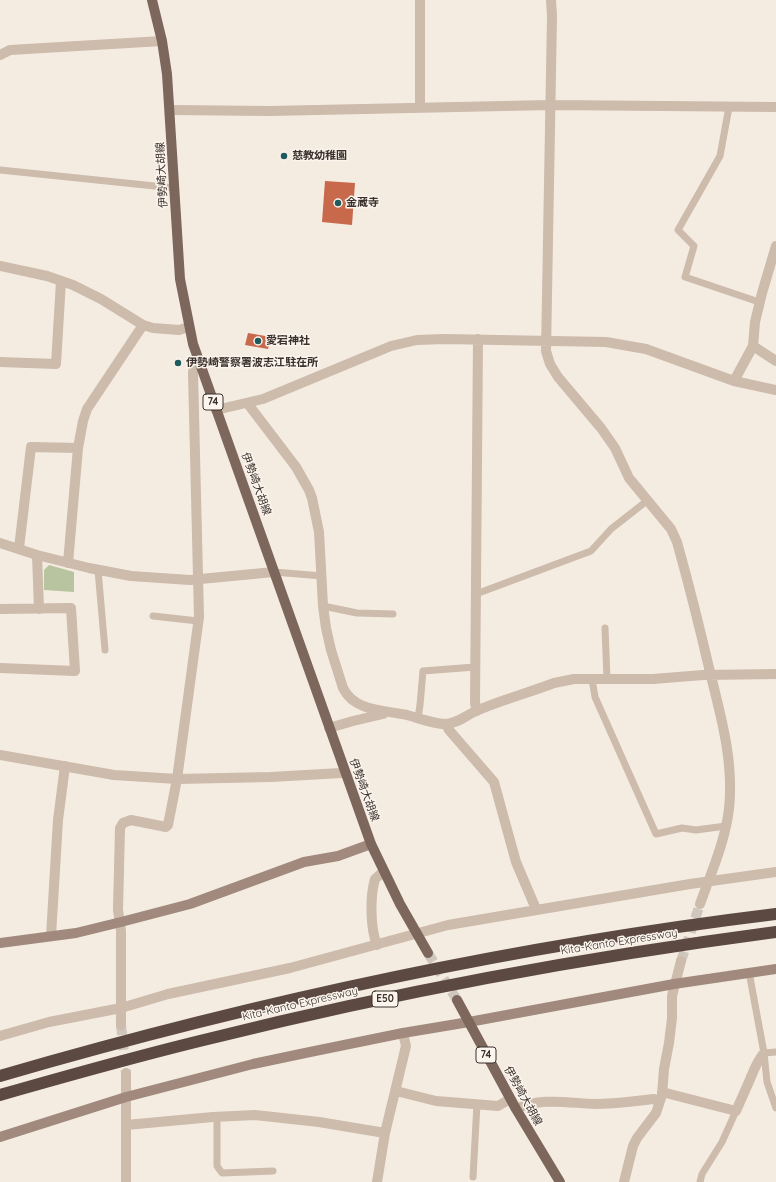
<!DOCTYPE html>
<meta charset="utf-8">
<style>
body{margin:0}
canvas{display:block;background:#f4ebe1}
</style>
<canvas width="776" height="1182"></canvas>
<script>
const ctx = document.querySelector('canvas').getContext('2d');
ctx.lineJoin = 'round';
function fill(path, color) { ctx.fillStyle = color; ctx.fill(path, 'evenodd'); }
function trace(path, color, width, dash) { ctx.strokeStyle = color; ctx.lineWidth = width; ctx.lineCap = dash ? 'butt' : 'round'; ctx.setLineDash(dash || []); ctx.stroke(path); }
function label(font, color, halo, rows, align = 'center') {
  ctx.font = font + ' Quicksand,"Noto Sans JP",sans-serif'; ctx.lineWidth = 3; ctx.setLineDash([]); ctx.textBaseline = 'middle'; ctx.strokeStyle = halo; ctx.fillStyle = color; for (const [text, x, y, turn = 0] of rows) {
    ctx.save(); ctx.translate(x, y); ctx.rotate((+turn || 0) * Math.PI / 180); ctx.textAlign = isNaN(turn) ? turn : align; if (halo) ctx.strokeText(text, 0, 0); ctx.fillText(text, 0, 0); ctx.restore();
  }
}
const green = new Path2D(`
 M 49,565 L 74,572 L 74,592 L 44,590 L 44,570 Z`);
const building = new Path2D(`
 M 325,181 L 355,183 L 352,225 L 322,222 Z
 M 248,333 L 271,337 L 268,349 L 245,345 Z`);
const streetTunnel = new Path2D(`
 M 681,961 L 700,904
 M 121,1025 L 126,1073`);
const primaryTunnel = new Path2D(`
 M 428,953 L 457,1000`);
const lane = new Path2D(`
 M 729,107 L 720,156 L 678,230 L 694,246 L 685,277 L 759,302
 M 0,170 L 174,188
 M 98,570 L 105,650
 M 274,572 L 322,576
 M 476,594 L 591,551 L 611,529 L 648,500
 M 323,606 L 357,613 L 393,614
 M 153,616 L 198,621
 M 605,628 L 607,679
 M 592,679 L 595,697 L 656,834 L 682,828 L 696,830 L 726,826
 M 418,718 L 420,705 L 423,671 L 475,667
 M 749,972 L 764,1053 L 767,1082 L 776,1108
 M 764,1053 L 776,1052
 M 217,1116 L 217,1166 L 222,1173 L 273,1171
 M 473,1177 L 477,1104
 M 700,1182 L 702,1174 L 722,1142 L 736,1111`);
const street = new Path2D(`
 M 420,0 L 420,107
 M 551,0 L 552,16 L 546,351 L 550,364 L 558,377 L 601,428 L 615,448 L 629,478 L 671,529 L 677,542 C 689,585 700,629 710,672 C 721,717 734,761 729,809 C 725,842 711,873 700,904
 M 0,55 L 10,50 L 162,41
 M 170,110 L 270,111 L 550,105 L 776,107
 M 0,266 L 47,276 L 73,285 L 101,299 L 143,325 L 153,328 L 179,330 L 189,327
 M 753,346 L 776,361
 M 0,362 L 56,364 L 61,281
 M 734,381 L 753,346 L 755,322 L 762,293 L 776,246
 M 248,404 L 296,467 L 309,490 L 312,498 L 319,532 L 323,606 L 326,628 L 331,650 L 343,688 C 355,712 384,710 407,715 C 418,718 434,724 445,724 C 456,724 467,715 476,711 C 501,700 528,693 554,683 L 574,679 L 653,679 L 703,675 L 776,674
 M 216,410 L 263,399 L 391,346 L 417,340 L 444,339 L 606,342 L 646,349 L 734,381 L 776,390
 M 0,543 L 37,555 L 89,568 L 131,576 L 190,580 L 274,572
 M 19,548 L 31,447 L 78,448
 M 37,555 L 39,609
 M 68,563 L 78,448 L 83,421 L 87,409 L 143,325
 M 0,609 L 71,608 L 75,671 L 0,668
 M 477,711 L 475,703 L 478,339
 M 446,724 L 449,730 L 494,782 L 516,862 L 536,909
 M 329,728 L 353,721 L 383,714
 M 0,755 L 114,775 L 177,779 L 271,777 L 341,773 L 344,772
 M 51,936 L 58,820 L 65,766
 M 377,945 C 370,928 370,896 375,879 L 383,872
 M 121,1025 L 121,931 L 118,910 L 120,828 L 123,823 L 131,820 L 166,827 L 168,825 L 177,779 L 199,617 L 193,373 L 194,366 L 199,362
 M 0,1036 L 49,1022 L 121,1008 L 168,994 L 290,968 L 448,925 L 690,884 L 776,872
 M 126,1073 L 126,1182
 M 396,1091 L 436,1101 L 498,1106 L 510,1099
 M 662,1092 L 736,1111 C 740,1102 744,1093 748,1084 C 753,1073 756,1062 764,1053
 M 516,1109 C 541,1097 568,1103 595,1104 C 615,1104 634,1101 654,1099 L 660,1101
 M 126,1125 L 213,1117 L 255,1115 L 319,1122 L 385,1133
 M 377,1182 L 385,1133 L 406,1046 L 403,1033
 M 624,1182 L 633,1146 L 637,1138 L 656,1113 L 662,1095 L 664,1069 L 669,1043 L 672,1018 L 672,996 L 681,961`);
const secondary = new Path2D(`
 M 0,943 L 76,933 L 121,922 L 190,904 L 304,862 L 338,856 L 371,844
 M 0,1137 L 126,1097 L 253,1064 L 310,1052 L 403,1033 L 469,1022 L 674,984 L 776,969`);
const primary = new Path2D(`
 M 152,0 L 162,41 L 167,74 L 180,279 L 193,344 L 371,844 L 400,904 L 428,953
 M 457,1000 L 516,1109 L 560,1182`);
const highway = new Path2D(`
 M 0,1076 C 254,1002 513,946 776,914
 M 0,1095 C 70,1075 141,1055 212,1038 C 397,992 586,957 776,932`);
const markers = [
 [284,156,4,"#1f5a5e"],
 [338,203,4,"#1f5a5e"],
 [258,341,4,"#1f5a5e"],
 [178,363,4,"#1f5a5e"]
];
const shields = [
 [213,402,20],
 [385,999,26],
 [486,1055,20]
];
const shieldNames = [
 ["74",213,402],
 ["E50",385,999],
 ["74",486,1055]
];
const poiNames = [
 ["慈教幼稚園",292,156],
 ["金蔵寺",346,203],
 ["愛宕神社",266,341],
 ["伊勢崎警察署波志江駐在所",186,363]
];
const streetNames = [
 ["伊勢崎大胡線",162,175,-93],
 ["伊勢崎大胡線",256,484,70],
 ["伊勢崎大胡線",364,790,70],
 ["Kita-Kanto Expressway",619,942,-9],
 ["Kita-Kanto Expressway",300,1004,-13],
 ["伊勢崎大胡線",523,1096,61]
];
fill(green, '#b8c4a0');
fill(building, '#c8694b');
trace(streetTunnel, '#cfc6bd', 10, [10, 5]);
trace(primaryTunnel, '#cfc6bd', 10, [10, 5]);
trace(lane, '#cdbbac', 7);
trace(street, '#cdbbac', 10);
trace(secondary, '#a18a7d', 10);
trace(primary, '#7d675c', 10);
trace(highway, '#5c4a42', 12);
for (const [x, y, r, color] of markers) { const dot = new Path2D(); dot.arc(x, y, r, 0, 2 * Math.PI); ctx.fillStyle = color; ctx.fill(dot); trace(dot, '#fbf5ee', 1.5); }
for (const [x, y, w] of shields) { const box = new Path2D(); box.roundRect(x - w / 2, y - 8, w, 16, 3); ctx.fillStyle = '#fbf5ee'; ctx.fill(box); trace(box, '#3b302b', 1); }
label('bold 10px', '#3b302b', null, shieldNames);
label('bold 11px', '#3b302b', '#fbf5ee', poiNames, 'left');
label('11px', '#3b302b', '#fbf5ee', streetNames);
</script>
